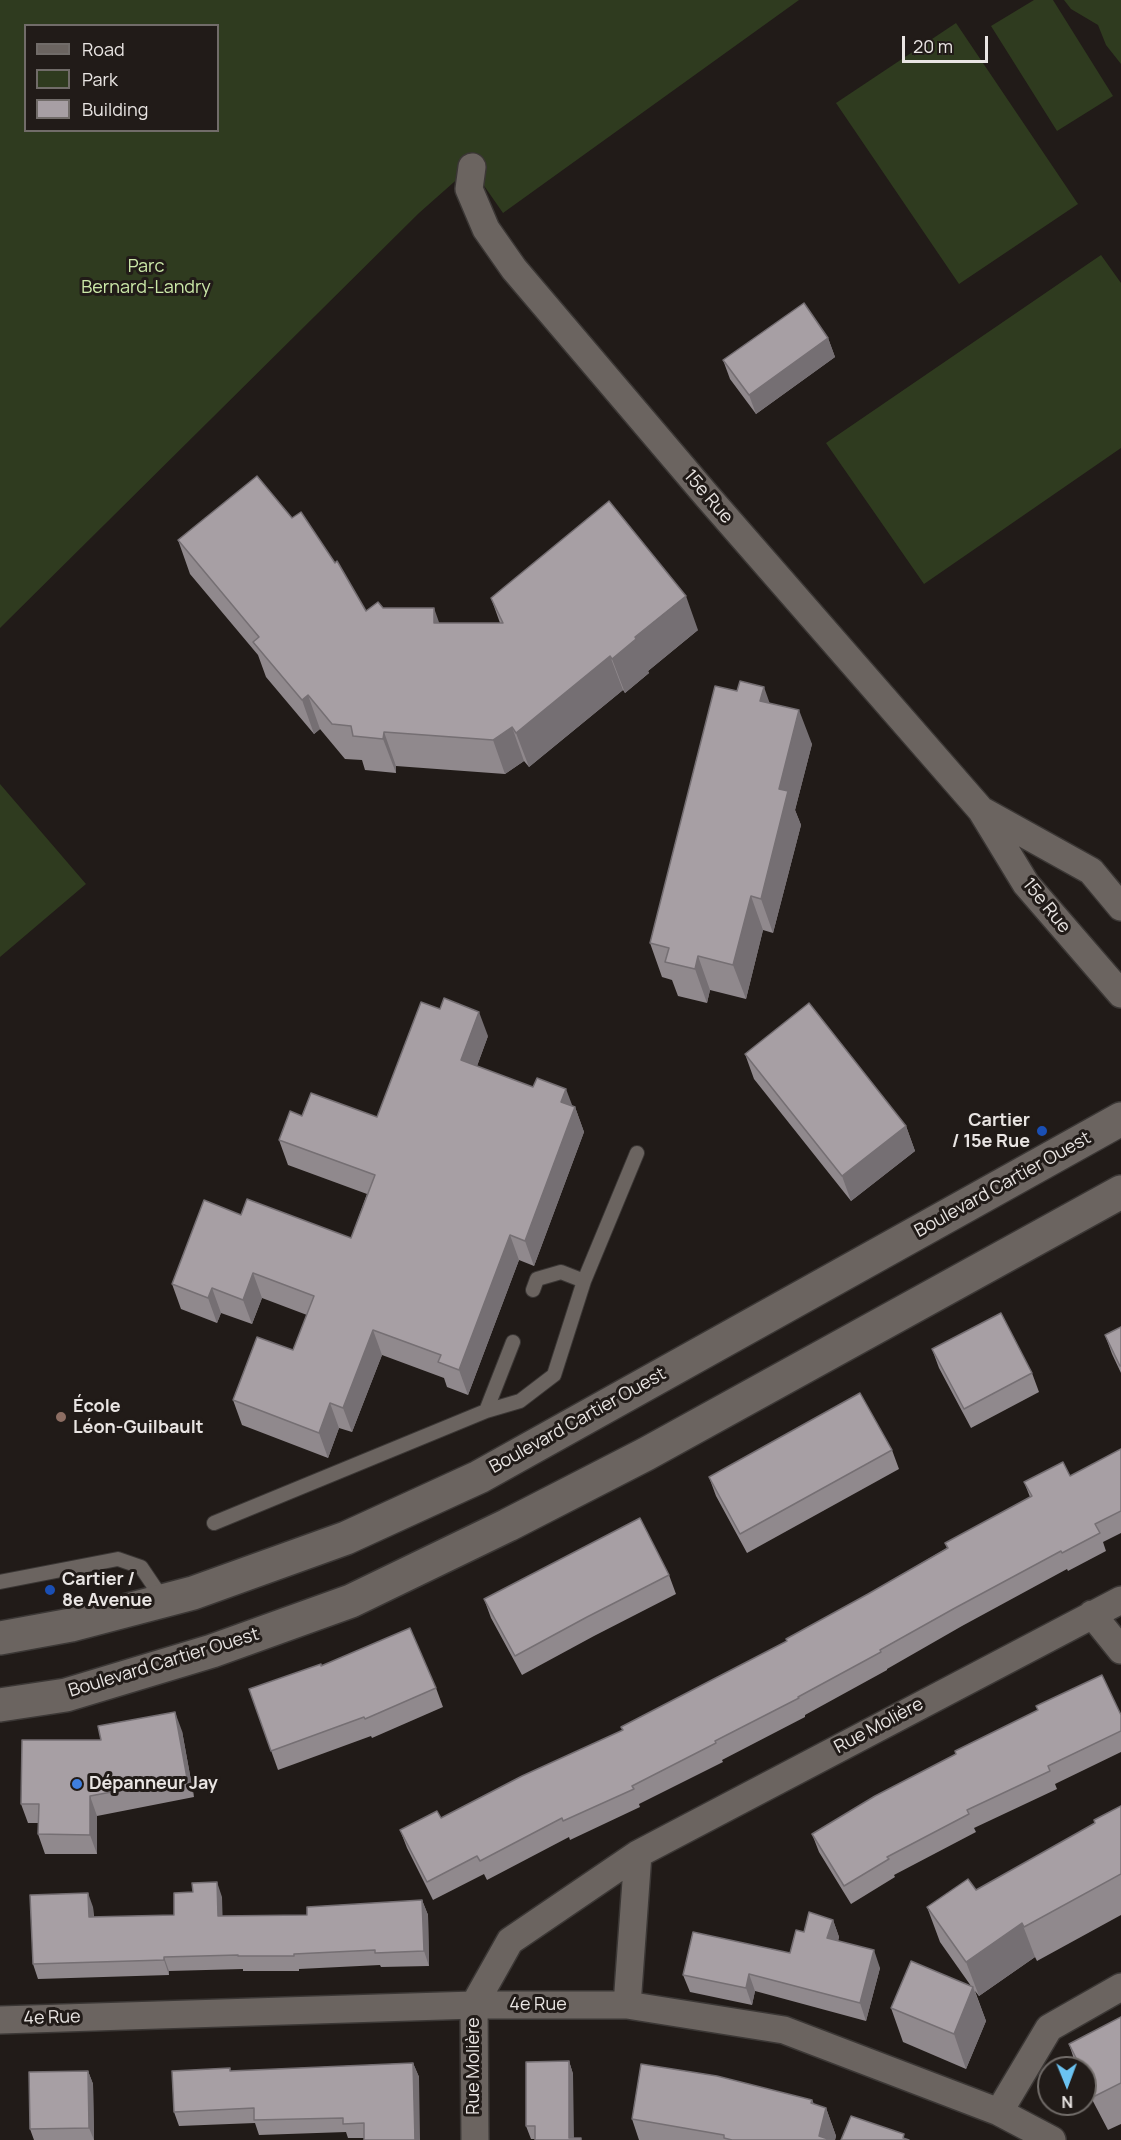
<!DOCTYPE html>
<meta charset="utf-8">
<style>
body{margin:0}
#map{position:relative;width:1121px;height:2140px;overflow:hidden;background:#211b18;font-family:Manrope,sans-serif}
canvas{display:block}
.legend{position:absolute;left:24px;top:24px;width:195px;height:108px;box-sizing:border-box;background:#211b18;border:2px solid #716c69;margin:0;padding:8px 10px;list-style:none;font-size:18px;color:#e9e5e3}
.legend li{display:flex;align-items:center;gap:12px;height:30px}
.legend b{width:30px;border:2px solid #716c69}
.north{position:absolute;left:1037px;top:2056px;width:60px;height:60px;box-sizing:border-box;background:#211b18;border:2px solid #716c69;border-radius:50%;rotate:179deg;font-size:16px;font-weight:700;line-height:24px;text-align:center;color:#e9e5e3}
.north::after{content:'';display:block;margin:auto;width:21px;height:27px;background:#6bc3f2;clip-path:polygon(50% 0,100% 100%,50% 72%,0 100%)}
.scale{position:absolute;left:902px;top:36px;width:86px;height:27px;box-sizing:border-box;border:3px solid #e9e5e3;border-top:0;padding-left:8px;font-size:18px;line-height:21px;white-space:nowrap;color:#e9e5e3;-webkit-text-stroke:4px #211b18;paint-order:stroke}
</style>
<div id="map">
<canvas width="1121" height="2140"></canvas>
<ul class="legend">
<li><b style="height:8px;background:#6b6460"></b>Road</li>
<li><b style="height:16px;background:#2f3b1f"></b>Park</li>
<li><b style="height:16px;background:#a79fa4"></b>Building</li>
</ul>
<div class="north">N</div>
<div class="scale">20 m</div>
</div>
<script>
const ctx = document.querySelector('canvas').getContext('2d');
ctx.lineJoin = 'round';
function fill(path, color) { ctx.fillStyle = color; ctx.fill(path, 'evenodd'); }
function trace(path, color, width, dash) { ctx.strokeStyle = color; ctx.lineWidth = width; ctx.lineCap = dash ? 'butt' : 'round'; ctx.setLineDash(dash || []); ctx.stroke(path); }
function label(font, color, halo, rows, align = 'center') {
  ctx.font = font + ' Manrope,sans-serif'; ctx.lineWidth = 6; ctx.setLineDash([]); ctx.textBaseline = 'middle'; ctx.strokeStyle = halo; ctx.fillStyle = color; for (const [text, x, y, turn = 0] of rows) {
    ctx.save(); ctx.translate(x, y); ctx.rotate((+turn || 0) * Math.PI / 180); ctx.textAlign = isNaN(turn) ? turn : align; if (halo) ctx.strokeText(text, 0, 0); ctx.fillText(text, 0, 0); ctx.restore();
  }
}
const green = new Path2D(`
 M 0,0 L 799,0 L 503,213 L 471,167 L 419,213 L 0,628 ZM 26,26 L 218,26 L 218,130 L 26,130 Z
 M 1034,0 L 1053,0 L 1113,96 L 1057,131 L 991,26 Z
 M 1064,0 L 1121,0 L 1121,64 L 1106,45 L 1098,25 L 1071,9 Z
 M 956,23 L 1078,204 L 959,284 L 836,103 Z
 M 1101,255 L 1121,283 L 1121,448 L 924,584 L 826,443 Z
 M 0,784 L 86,884 L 0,957 Z`);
const lane = new Path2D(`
 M 533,1290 L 537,1279 L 561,1272 L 584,1281
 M 486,1411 L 513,1342
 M 214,1523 L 486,1411 L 520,1401 L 554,1375 L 584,1281 L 637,1153
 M 0,1582 L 118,1559 L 141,1567 L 164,1601`);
const street = new Path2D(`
 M 472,167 L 469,189 L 486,229 L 514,269 L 707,496 L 981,810 L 1026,884 L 1121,994
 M 983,811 L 1091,871 L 1121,907
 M 1092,1614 L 1121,1650
 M 627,2005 L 638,1854
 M 0,2020 L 474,2005 L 627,2005 L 784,2030 L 999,2112 L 1052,2140
 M 999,2112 L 1049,2028 L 1121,1987
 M 475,2140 L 474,2005 L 510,1941 L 638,1854 L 1121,1600`);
const secondary = new Path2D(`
 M 0,1638 L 71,1625 L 193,1593 L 346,1538 L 479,1477 L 1121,1119
 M 0,1705 L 66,1695 L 212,1651 L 351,1601 L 508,1525 L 646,1454 L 1121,1192`);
const wall = new Path2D(`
 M 828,338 L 835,357 L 756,414 L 730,379 L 723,360 Z
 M 178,540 L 366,611 L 383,608 L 440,623 L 500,623 L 491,598 L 698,630 L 648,671 L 649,673 L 625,693 L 623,690 L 529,767 L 524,761 L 505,774 L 396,766 L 396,773 L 365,770 L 362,760 L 345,759 L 320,729 L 314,734 L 266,677 L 258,655 L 190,574 Z
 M 770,703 L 812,744 L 795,810 L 801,825 L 773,933 L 763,930 L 746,999 L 710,990 L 707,1003 L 678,996 L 672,980 L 662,977 L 650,943 Z
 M 488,1036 L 477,1066 L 575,1107 L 584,1132 L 534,1266 L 519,1260 L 468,1395 L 447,1387 L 444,1378 L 382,1355 L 352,1432 L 339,1428 L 328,1458 L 242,1425 L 233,1400 L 293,1350 L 307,1315 L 262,1298 L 252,1324 L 221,1313 L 217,1323 L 181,1309 L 172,1284 L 241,1215 L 351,1238 L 367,1194 L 288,1165 L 279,1140 L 302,1116 L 377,1117 Z
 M 745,1054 L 906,1126 L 915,1151 L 851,1201 L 754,1079 Z
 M 1121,1327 L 1121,1373 L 1112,1354 L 1105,1335 Z
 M 932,1349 L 1032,1373 L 1039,1392 L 971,1428 L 939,1368 Z
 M 1121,1449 L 1121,1533 L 1103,1542 L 1106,1551 L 1068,1571 L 1067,1569 L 962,1626 L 887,1669 L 887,1670 L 805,1715 L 805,1717 L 722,1760 L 723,1762 L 639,1804 L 640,1807 L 570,1840 L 569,1837 L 487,1880 L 484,1874 L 433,1900 L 407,1848 L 400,1830 L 441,1818 L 622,1731 L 787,1641 L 947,1548 L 945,1543 L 1030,1497 L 1024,1482 L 1070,1476 Z
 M 892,1450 L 899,1469 L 747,1553 L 716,1496 L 709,1477 Z
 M 669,1575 L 676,1594 L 594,1636 L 522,1675 L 491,1618 L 484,1599 Z
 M 436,1688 L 443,1707 L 372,1738 L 371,1736 L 278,1770 L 249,1689 Z
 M 1121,1715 L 1121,1752 L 1055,1784 L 1057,1789 L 974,1828 L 976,1832 L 894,1875 L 895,1877 L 851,1904 L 819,1852 L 812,1834 Z
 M 182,1731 L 194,1797 L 97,1816 L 97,1854 L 45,1854 L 38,1834 L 38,1823 L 28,1823 L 21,1804 L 101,1740 Z
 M 1121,1806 L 1121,1915 L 1037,1961 L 1035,1957 L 979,1996 L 975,1991 L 986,2021 L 966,2069 L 903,2042 L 891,2008 L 971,1986 L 940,1942 L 927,1907 L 976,1890 L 1095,1823 Z
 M 222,1897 L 222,1916 L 307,1915 L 422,1900 L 428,1915 L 429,1966 L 381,1967 L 380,1965 L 299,1969 L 299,1971 L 243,1971 L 243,1969 L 169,1971 L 169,1975 L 38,1979 L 33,1964 L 93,1907 L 94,1917 L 174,1915 Z
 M 833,1920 L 839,1937 L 838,1941 L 880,1968 L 866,2021 L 755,1991 L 752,2005 L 690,1992 L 683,1975 L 790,1953 L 804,1932 Z
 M 1121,2017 L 1121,2124 L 1108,2130 L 1085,2086 L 1085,2068 L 1077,2068 L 1069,2044 Z
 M 569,2061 L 573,2074 L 535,2139 L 531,2139 L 526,2126 Z
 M 413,2063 L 419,2077 L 364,2138 L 348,2138 L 346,2132 L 259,2135 L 255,2123 L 179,2126 L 174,2112 L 231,2071 Z
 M 88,2071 L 93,2084 L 94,2140 L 34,2140 L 30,2129 Z
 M 812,2100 L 814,2104 L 826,2108 L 836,2136 L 835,2140 L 639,2140 L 632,2119 Z`);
const shadedWall = new Path2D(`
 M 828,338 L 835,357 L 756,414 L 749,395 Z
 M 686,596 L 698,630 L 648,671 L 649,673 L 625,693 L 612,659 L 635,637 Z
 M 434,608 L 446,642 L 434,623 Z
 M 610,656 L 623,690 L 529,767 L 516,733 Z
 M 764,687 L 776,721 L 760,701 Z
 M 308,695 L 320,729 L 314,734 L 302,700 Z
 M 799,710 L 812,744 L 795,810 L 801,825 L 773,933 L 761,899 L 779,789 Z
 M 512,727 L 524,761 L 505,774 L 493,740 Z
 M 384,732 L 396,766 L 396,773 L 383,739 Z
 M 751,896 L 763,930 L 746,999 L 733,965 Z
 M 698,956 L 710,990 L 707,1003 L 695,969 Z
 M 479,1012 L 488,1036 L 470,1085 L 461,1060 Z
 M 566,1089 L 574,1110 L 575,1107 L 584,1132 L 534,1266 L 525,1241 L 561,1102 Z
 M 906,1126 L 915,1151 L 851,1201 L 842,1176 Z
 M 510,1235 L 519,1260 L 468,1395 L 459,1370 Z
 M 253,1273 L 262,1298 L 252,1324 L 243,1300 Z
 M 212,1288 L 221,1313 L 217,1323 L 208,1298 Z
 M 373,1330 L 382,1355 L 352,1432 L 343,1408 Z
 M 330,1403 L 339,1428 L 328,1458 L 319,1433 Z
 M 175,1712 L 182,1731 L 194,1797 L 187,1778 Z
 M 90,1796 L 97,1816 L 97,1854 L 90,1835 Z
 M 217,1882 L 222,1897 L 223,1930 L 218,1916 Z
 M 88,1893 L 93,1907 L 94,1932 L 89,1917 Z
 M 422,1900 L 428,1915 L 429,1966 L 424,1951 Z
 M 833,1920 L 839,1937 L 834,1955 L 827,1938 Z
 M 1022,1923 L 1035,1957 L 979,1996 L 966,1962 Z
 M 874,1950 L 880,1968 L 866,2021 L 860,2003 Z
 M 164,1957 L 169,1971 L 169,1975 L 164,1960 Z
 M 749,1974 L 755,1991 L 752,2005 L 746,1988 Z
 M 973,1987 L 986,2021 L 966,2069 L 954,2034 Z
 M 569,2061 L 573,2074 L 574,2140 L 569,2138 Z
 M 413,2063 L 419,2077 L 420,2140 L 415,2140 Z
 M 88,2071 L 93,2084 L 94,2140 L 89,2128 Z
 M 812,2100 L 821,2125 L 826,2108 L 836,2136 L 835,2140 L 820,2140 L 811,2103 Z`);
const building = new Path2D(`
 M 804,303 L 828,338 L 749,395 L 723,360 Z
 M 257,476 L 292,518 L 301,512 L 335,563 L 337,561 L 366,611 L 378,602 L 383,608 L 434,608 L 434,623 L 503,623 L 491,598 L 609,501 L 686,596 L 635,637 L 636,639 L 612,659 L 610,656 L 516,733 L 512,727 L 493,740 L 384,732 L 383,739 L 353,736 L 351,726 L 332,724 L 308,695 L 302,700 L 253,642 L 259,637 L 178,540 Z
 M 740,681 L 764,687 L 760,701 L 799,710 L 779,789 L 788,791 L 761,899 L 751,896 L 733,965 L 698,956 L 695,969 L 665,962 L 669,948 L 650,943 L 715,686 L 737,691 Z
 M 444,998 L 479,1012 L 461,1060 L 533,1087 L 537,1078 L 566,1089 L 561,1102 L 575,1107 L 525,1241 L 510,1235 L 459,1370 L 438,1362 L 441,1355 L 373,1330 L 343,1408 L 330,1403 L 319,1433 L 233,1400 L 257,1337 L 293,1350 L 314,1296 L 253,1273 L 243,1300 L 212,1288 L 208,1298 L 172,1284 L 204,1200 L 241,1215 L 247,1199 L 351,1238 L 375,1175 L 279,1140 L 290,1111 L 302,1116 L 311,1093 L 377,1117 L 421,1002 L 440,1009 Z
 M 809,1003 L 906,1126 L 842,1176 L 745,1054 Z
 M 1001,1313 L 1032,1373 L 964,1409 L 932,1349 Z
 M 1121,1327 L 1121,1366 L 1120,1366 L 1105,1335 Z
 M 860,1393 L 892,1450 L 740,1534 L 709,1477 Z
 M 1121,1449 L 1121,1511 L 1095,1524 L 1100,1533 L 1062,1553 L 1061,1551 L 955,1608 L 880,1650 L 881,1652 L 798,1697 L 799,1698 L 715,1741 L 716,1743 L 632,1786 L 634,1789 L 563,1821 L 562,1818 L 480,1861 L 477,1856 L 427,1882 L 400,1830 L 437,1811 L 441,1818 L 522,1776 L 623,1730 L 621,1727 L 787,1641 L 786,1639 L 868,1594 L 948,1548 L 945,1543 L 1032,1496 L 1024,1482 L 1063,1462 L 1070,1476 Z
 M 640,1518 L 669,1575 L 587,1617 L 515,1656 L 484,1599 Z
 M 410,1628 L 436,1688 L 365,1719 L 364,1717 L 271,1751 L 249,1689 L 321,1664 L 321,1666 Z
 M 1102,1675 L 1121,1715 L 1121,1731 L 1048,1766 L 1050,1771 L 967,1810 L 969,1814 L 887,1857 L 889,1859 L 844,1886 L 812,1834 L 875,1796 L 956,1754 L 955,1751 L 1038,1710 L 1036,1706 Z
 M 175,1712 L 187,1778 L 90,1796 L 90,1835 L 38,1834 L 39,1804 L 21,1804 L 22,1740 L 101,1740 L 98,1726 Z
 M 1121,1806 L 1121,1874 L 1024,1927 L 1022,1923 L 966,1962 L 927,1907 L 968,1879 L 976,1890 L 1095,1823 L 1094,1820 Z
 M 217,1882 L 218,1916 L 307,1915 L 307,1907 L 422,1900 L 424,1951 L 375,1953 L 375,1950 L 294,1954 L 294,1956 L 238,1956 L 238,1955 L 164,1957 L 164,1960 L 33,1964 L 30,1895 L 88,1893 L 89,1917 L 174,1915 L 174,1893 L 193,1892 L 192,1883 Z
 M 809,1912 L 833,1920 L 827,1938 L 874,1950 L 860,2003 L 749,1974 L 746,1988 L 683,1975 L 693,1932 L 790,1953 L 796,1930 L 804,1932 Z
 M 911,1961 L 973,1987 L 954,2034 L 891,2008 Z
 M 1121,2017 L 1121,2083 L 1095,2096 L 1085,2076 L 1085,2068 L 1081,2068 L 1069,2044 Z
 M 569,2061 L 569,2138 L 581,2138 L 581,2140 L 535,2140 L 535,2126 L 526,2126 L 526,2062 Z
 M 413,2063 L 415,2140 L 364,2140 L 364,2123 L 343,2124 L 343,2118 L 254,2120 L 254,2108 L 174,2112 L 172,2071 L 230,2068 L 230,2071 Z
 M 641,2064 L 717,2076 L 812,2100 L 811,2103 L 826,2108 L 819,2136 L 831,2140 L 732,2140 L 724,2138 L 724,2135 L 632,2119 Z
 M 88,2071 L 89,2128 L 30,2129 L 29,2072 Z
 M 851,2116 L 904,2134 L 903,2138 L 909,2140 L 841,2140 Z`);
const markers = [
 [1042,1131,6,"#1a4fb4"],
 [61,1417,6,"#8d6e63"],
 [50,1590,6,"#1a4fb4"],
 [77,1784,6,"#3f7fe0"]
];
const parkNames = [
 ["Parc",146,267],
 ["Bernard-Landry",146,288]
];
const streetNames = [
 ["15e Rue",708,497,49],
 ["15e Rue",1046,906,51],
 ["Boulevard Cartier Ouest",1003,1185,-29],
 ["Boulevard Cartier Ouest",578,1421,-29],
 ["Boulevard Cartier Ouest",164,1663,-17],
 ["Rue Molière",879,1726,-28],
 ["4e Rue",538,2005],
 ["4e Rue",52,2018,-2],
 ["Rue Molière",474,2066,-90]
];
const poiNames = [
 ["Cartier",1030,1121,"right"],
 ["/ 15e Rue",1030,1142,"right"],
 ["École",73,1407],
 ["Léon-Guilbault",73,1428],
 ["Cartier /",62,1580],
 ["8e Avenue",62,1601],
 ["Dépanneur Jay",89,1784]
];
fill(green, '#2f3b1f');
trace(lane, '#3b3735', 16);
trace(street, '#3b3735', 30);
trace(secondary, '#3b3735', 36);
trace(lane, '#6b6460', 14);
trace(street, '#6b6460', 27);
trace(secondary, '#6b6460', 33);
fill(wall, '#90898d');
fill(shadedWall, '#756f73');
fill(building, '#a79fa4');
trace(building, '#756f73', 1.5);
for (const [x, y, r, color] of markers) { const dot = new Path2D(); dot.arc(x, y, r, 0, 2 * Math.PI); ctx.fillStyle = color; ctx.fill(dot); trace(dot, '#211b18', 2); }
label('18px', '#cbe8a8', '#211b18', parkNames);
label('18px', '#e9e5e3', '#211b18', streetNames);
label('bold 18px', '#e9e5e3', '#211b18', poiNames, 'left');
</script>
